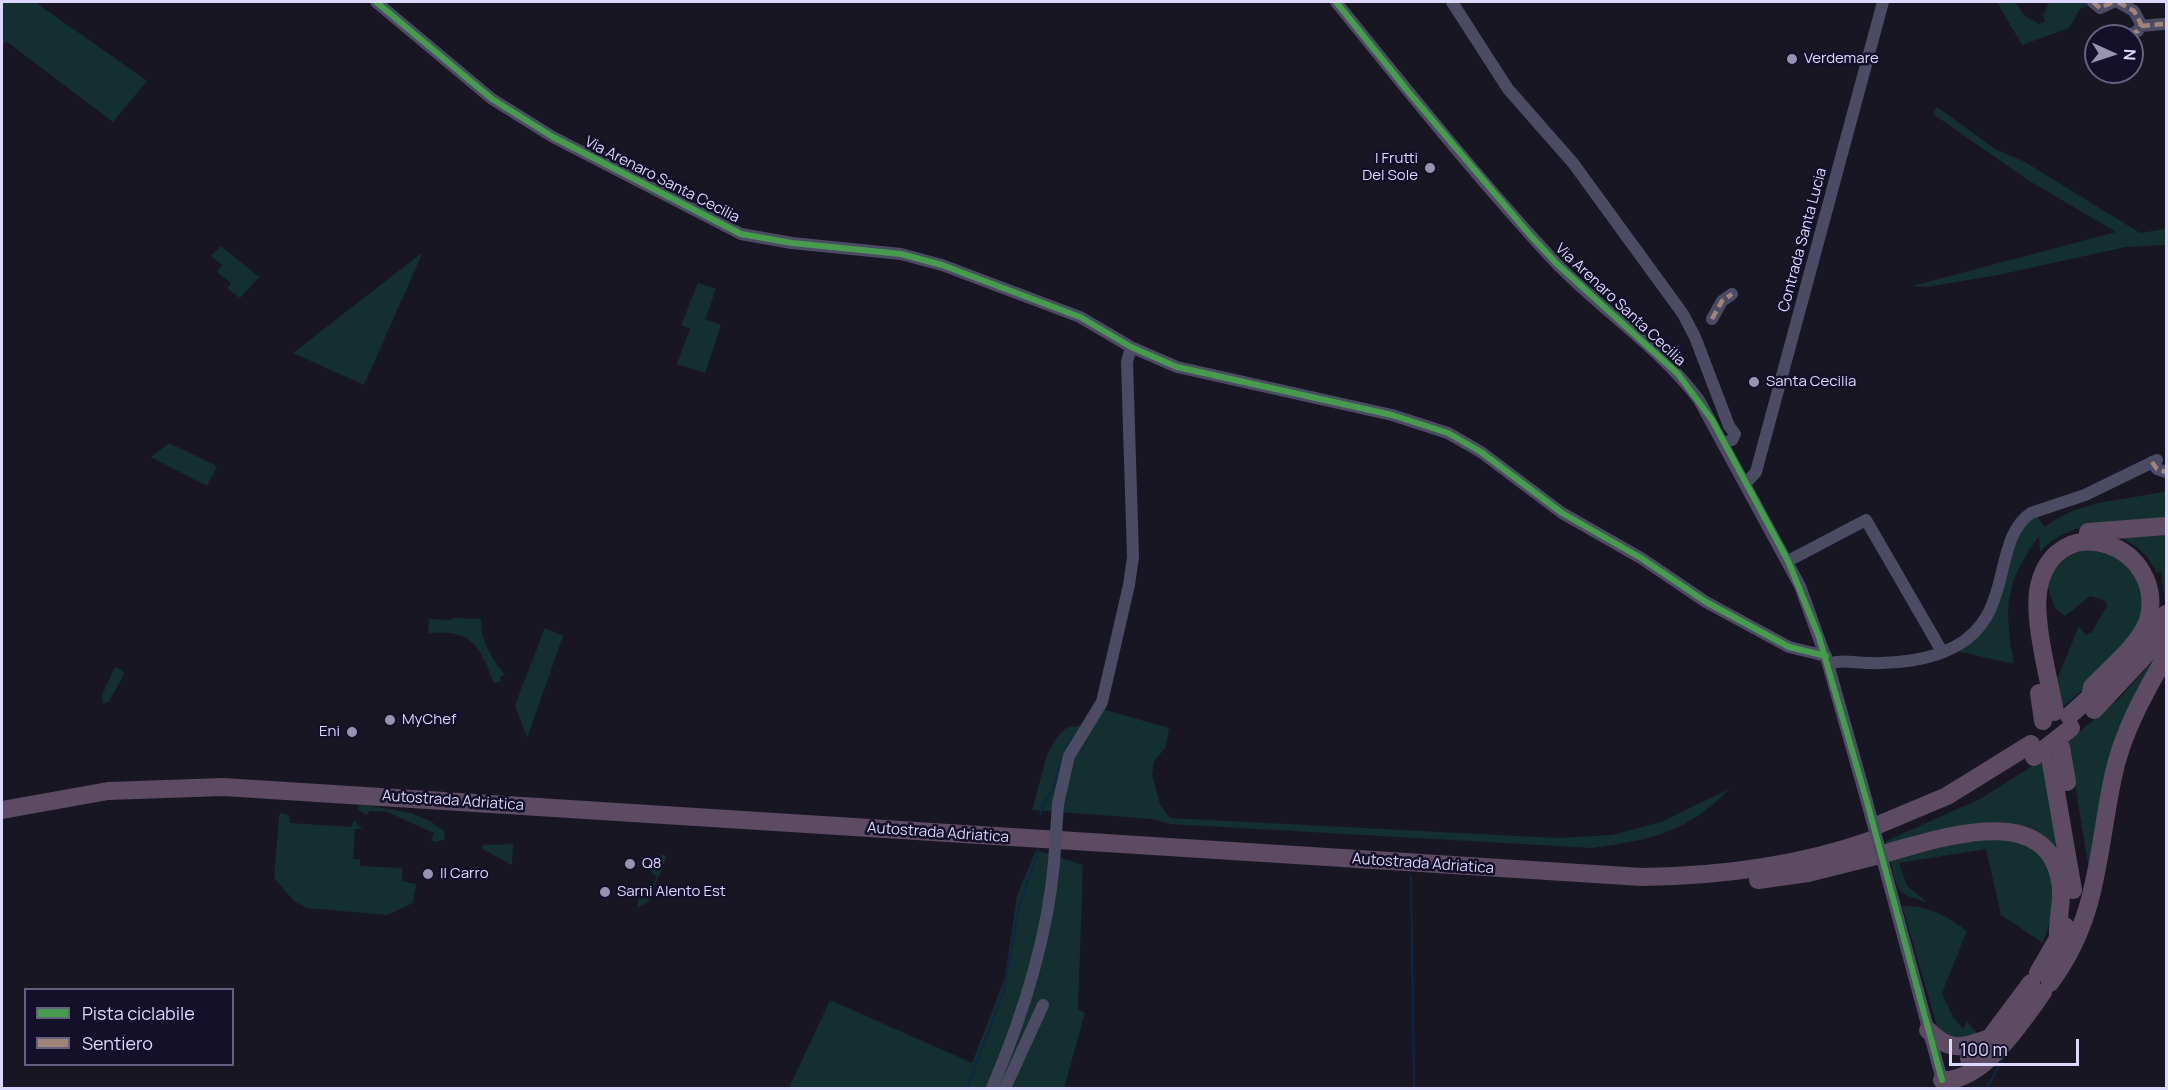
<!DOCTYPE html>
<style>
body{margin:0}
#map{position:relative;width:2168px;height:1090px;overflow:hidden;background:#181623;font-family:Manrope,sans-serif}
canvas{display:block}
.frame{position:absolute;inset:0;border:3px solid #dcd8ff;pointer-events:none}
.legend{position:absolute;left:24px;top:988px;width:210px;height:78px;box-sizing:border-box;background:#141029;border:2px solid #64607f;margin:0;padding:8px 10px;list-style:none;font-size:18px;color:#dcd8ff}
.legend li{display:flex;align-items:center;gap:12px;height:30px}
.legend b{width:30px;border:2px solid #64607f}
.north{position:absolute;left:2084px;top:24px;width:60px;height:60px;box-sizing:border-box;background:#141029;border:2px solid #64607f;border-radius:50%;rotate:93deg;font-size:16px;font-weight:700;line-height:24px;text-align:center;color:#dcd8ff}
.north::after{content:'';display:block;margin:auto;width:21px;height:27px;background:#9794b2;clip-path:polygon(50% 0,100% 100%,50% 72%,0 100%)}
.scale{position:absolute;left:1949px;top:1039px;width:130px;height:27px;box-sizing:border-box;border:3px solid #dcd8ff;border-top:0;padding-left:8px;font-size:18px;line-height:21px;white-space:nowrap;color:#dcd8ff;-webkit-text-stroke:4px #141029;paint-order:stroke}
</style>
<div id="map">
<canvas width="2168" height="1090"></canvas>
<div class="frame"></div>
<ul class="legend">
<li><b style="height:8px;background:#469c4c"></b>Pista ciclabile</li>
<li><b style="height:8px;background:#a18479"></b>Sentiero</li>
</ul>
<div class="north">N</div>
<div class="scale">100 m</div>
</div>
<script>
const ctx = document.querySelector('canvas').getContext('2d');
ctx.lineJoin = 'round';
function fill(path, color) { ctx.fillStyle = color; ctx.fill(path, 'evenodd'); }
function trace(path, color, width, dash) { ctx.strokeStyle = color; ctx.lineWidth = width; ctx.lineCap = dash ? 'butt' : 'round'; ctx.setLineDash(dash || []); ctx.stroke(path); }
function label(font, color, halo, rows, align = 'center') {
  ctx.font = font + ' Manrope,sans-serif'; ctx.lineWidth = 5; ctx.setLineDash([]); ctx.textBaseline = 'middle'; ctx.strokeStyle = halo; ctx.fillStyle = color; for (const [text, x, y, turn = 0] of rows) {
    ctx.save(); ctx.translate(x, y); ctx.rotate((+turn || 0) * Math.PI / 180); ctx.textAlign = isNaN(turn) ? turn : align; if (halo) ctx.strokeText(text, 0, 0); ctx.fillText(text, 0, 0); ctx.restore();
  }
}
const green = new Path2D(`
 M 2,2 L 35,2 L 147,81 L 113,122 L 6,41 L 2,46 Z
 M 1997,2 L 2015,2 L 2025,16 L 2039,24 L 2045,21 L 2043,15 L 2049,2 L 2091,2 L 2093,4 L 2081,8 L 2069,28 L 2022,45 Z
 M 1937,107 L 1995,149 L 2025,162 L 2140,233 L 2166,229 L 2166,245 L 2126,247 L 1998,275 L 1927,287 L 1912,286 L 2116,232 L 2028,180 L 1933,114 Z
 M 221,246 L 259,277 L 240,298 L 227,288 L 231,283 L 217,272 L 222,265 L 211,256 Z
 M 423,252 L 364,385 L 293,353 Z
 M 698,283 L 716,289 L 705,319 L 721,325 L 705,373 L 677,364 L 690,329 L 681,325 Z
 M 169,443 L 217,466 L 207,486 L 151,457 Z
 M 2166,491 L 2166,518 C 2124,522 2071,517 2040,552 L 2039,536 C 2004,584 2004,607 2014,664 L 1952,650 L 1980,630 L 2016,532 L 2034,513 L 2045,527 C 2081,499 2124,501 2166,491 Z
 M 2166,529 L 2166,602 L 2165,604 L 2161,572 L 2157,573 C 2149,556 2138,546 2121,538 Z
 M 2105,547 L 2145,580 L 2141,625 L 2084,689 L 2062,707 L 2056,682 L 2079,626 L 2085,635 L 2092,632 L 2107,606 L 2105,601 L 2090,596 L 2065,616 L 2055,608 L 2047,584 C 2060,553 2076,552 2105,547 Z
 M 453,618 L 481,619 C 480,640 492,659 505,675 L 500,676 L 501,681 L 494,683 C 479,645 472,629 428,633 L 429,619 L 451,620 Z
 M 545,628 L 563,636 L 527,738 L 515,705 Z
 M 2156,657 L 2146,685 L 2089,870 L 2068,741 L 2119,699 Z
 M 115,667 L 123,671 L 124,675 L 109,701 L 103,704 L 102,695 Z
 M 1102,709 L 1169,728 L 1166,747 L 1154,761 L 1152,775 L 1160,804 L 1170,818 L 1557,838 L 1612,835 L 1661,822 L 1729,789 C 1687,833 1650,840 1592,848 L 1170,824 L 1153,819 L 1032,810 L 1047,755 L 1057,737 L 1066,728 L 1083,725 Z
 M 2046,757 L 2063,853 L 2057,852 C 2014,798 1942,833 1887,848 L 1886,841 L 1982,798 Z
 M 360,804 L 411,813 L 430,821 L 444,831 L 445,839 L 435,842 L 431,840 L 434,833 L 387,812 L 370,811 L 366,815 L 358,810 Z
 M 281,813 L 289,815 L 290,823 L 351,827 L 354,820 L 362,829 L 355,829 L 353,859 L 360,859 L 360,866 L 402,868 L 402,881 L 416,884 L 413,903 L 387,915 L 307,908 L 294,901 L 274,878 L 279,817 Z
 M 1996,835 C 2008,840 2024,844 2036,851 C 2064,867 2053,919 2043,943 L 2001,915 L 1986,849 L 1899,863 L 1907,886 L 1927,902 C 1891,892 1899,890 1889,856 Z
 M 513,844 L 512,865 L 481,848 L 484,845 Z
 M 1036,850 L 1083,865 L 1078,1009 L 1085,1013 L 1064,1088 L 789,1088 L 830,1000 L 972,1063 L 1005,978 L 1017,896 Z
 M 662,854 L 666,856 L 665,861 L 648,902 L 637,908 L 641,887 L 652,887 L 657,877 L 650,871 Z
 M 1902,906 C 1928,905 1947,916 1967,931 L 1942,993 L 1953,1017 L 1963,1029 L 1967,1022 L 1978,1034 L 1949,1039 L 1937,1026 Z`);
const stream = new Path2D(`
 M 1067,749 L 1072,737
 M 1040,815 L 1044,802 L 1053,789 L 1063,756
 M 1411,877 L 1414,1088
 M 967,1088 L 1004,991 L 1019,907 L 1039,849
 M 1987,1088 L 2004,1057`);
const minor = new Path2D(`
 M 376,2 L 492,99 L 553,137 L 741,234 L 792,243 L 901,254 L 942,265 L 1080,317 L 1131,347 L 1177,367 L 1392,415 L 1448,433 L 1481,452 L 1562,513 L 1641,558 L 1706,602 L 1789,647 L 1826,656
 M 1336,2 C 1407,90 1478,179 1555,262 C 1601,310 1659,347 1699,400 L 1800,586 L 1828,664 L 1867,802
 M 1452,2 L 1508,89 L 1573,163 L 1683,314 L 1695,337 L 1729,426 L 1735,434 L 1732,440 L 1724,443
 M 2093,2 L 2100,8 L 2113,2
 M 2118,2 L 2134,11 L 2141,24 L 2138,31 L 2125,36
 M 2141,26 L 2163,24
 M 1712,319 L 1722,301 L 1732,294
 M 2152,462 L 2157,469 L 2166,472
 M 1746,483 L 1756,472 L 1883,2
 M 1788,561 L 1866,520 L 1940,648 L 1939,653
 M 1828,664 C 1843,659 1854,663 1869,663 C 1895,664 1931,660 1954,647 C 2016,615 1990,541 2031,513 L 2085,495 L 2157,460
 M 1058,804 L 1069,756 L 1102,702 L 1129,585 L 1133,557 L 1127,362 L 1131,347
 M 1886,873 L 1942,1080
 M 992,1088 C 1022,1018 1047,940 1054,863
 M 1005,1088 L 1043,1005`);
const highway = new Path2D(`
 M 2088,532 L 2166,526
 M 2147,638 L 2166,614
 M 2039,693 L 2043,721
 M 2094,710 L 2166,633
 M 2055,712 C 2049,679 2032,618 2039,586 C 2057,506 2168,544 2148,621 C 2137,647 2111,667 2092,687 L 2090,697
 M 2069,716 L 2099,689
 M 2061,747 L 2067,782
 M 2051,763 L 2073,890
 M 2,810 L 108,791 L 223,787 L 1642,877 C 1721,876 1798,866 1872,840
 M 1878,825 L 1947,796 L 2031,744
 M 1886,853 C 1936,840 2046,799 2060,881 C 2064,899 2057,917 2058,936
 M 1758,880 L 1808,873 L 1876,856
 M 2038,973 L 2065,926
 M 2050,983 C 2099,918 2097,852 2113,777 C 2122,733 2144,694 2166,656
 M 1928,1030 C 1949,1052 1961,1048 1987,1039
 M 1969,1059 L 1984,1046 L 2031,983
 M 1942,1080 C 1982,1083 2022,1022 2043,992`);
const minorBridge = new Path2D(`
 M 1867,802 L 1886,873
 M 1054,863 L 1058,804`);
const highwayBridge = new Path2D(`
 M 2034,757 L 2071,728`);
const quiet = new Path2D(`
 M 2093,2 L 2100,8 L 2113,2
 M 2118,2 L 2134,11 L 2141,24 L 2138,31 L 2125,36
 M 2141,26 L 2163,24
 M 1712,319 L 1722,301 L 1732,294
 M 2152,462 L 2157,469 L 2166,472`);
const cycleway = new Path2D(`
 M 376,2 L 492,99 L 553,137 L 741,234 L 792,243 L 901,254 L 942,265 L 1080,317 L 1131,347 L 1177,367 L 1392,415 L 1448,433 L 1481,452 L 1562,513 L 1641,558 L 1706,602 L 1789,647 L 1826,656
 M 1336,2 L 1411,95 L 1530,235 L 1557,264 L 1678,374 L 1712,420 L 1788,561 L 1819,637 L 1867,802 L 1942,1080`);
const markers = [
 [1792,59,6,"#9794b2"],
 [1430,168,6,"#9794b2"],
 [1754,382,6,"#9794b2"],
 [390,720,6,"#9794b2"],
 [352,732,6,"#9794b2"],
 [630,864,6,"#9794b2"],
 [428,874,6,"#9794b2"],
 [605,892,6,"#9794b2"]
];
const poiNames = [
 ["Verdemare",1804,59],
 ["I Frutti",1418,159,"right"],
 ["Del Sole",1418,176,"right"],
 ["Santa Cecilia",1766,382],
 ["MyChef",402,720],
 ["Eni",340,732,"right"],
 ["Q8",642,864],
 ["Il Carro",440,874],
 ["Sarni Alento Est",617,892]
];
const streetNames = [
 ["Via Arenaro Santa Cecilia",662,180,27],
 ["Contrada Santa Lucia",1803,240,-75],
 ["Via Arenaro Santa Cecilia",1620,305,43],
 ["Autostrada Adriatica",453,801,4],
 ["Autostrada Adriatica",938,833,4],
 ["Autostrada Adriatica",1423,864,4]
];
fill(green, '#142f2f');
trace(stream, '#0d2548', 2);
trace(minor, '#4b4b64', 12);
trace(highway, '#5d4b64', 18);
trace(minorBridge, '#4b4b64', 12);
trace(highwayBridge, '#5d4b64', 18);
trace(quiet, '#a18479', 4.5, [9, 4.5]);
trace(cycleway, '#469c4c', 6);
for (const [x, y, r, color] of markers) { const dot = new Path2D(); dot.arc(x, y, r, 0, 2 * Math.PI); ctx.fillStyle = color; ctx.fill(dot); trace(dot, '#141029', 2); }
label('15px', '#dcd8ff', '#141029', poiNames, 'left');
label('15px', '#dcd8ff', '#141029', streetNames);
</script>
